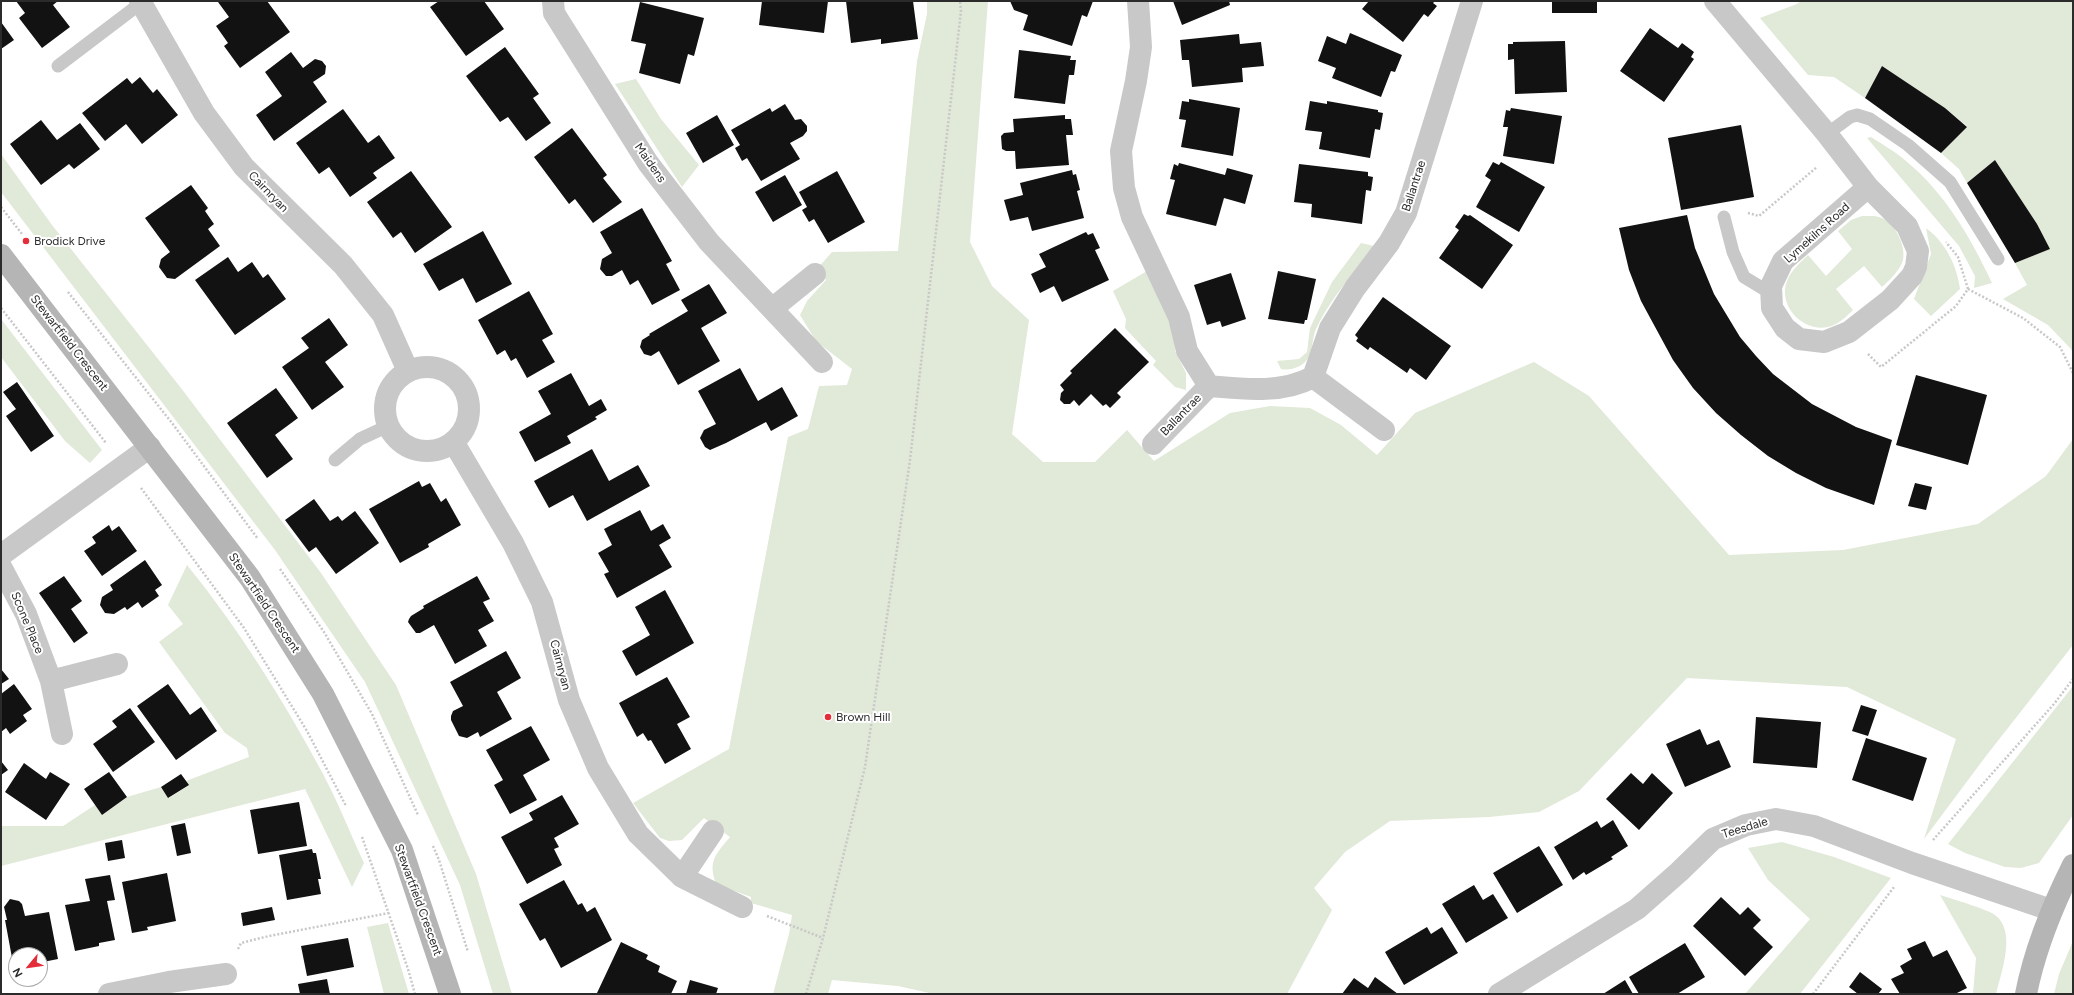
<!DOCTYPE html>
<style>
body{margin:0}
#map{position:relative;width:2074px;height:995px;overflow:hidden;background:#fff;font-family:Figtree,sans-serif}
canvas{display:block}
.frame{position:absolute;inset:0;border:2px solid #2b2b2b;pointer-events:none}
.north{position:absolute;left:8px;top:947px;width:40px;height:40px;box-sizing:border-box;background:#fff;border:1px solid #aaa;border-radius:50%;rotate:241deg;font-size:11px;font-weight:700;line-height:16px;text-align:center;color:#2b2b2b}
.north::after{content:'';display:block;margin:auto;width:14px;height:18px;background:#e32d38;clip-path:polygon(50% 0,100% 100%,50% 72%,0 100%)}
</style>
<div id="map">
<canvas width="2074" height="995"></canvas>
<div class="frame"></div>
<div class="north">N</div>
</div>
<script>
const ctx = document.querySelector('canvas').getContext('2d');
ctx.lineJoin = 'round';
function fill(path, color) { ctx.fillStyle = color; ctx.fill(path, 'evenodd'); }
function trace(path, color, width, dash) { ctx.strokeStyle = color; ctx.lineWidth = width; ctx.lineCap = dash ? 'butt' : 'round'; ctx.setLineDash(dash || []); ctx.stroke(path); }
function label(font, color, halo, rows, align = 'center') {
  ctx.font = font + ' Figtree,sans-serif'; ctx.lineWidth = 4; ctx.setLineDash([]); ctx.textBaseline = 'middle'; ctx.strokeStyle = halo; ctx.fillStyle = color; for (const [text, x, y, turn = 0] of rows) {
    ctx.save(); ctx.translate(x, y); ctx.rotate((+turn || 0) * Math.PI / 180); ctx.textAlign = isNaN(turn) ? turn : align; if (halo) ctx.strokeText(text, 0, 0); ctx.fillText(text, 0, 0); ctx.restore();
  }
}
const green = new Path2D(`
 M 927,1 L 988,1 L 970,242 L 992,286 L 1029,320 L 1012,434 L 1043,462 L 1095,462 L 1127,430 L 1154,461 L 1230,413 L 1270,406 L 1310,408 L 1341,425 L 1377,455 L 1415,413 L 1534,362 L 1589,396 L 1729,555 L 1843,550 L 1978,524 L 2046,476 L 2073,439 L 2073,645 L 1986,756 L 1924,839 L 1956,739 L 1847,687 L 1687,678 L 1579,791 L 1539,812 L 1489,817 L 1390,821 L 1345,852 L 1314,888 L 1332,910 L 1287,994 L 934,994 L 898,986 L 832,980 L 828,994 L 773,994 L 789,934 L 792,915 L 751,903 L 751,897 L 716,884 C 708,861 715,855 730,837 L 704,818 L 682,840 L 669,841 L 660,838 L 633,803 L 729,749 L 788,437 L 808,429 L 819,386 L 847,385 L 852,369 L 816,341 L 800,315 L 807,301 L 826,280 L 817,269 L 832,252 L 898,251 L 917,61 L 927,14 Z
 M 1801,1 L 2073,1 L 2073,354 L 2071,349 L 2048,325 L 2003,299 L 2027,285 L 2015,263 L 2050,249 L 2037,224 L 1995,160 L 1967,183 L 1959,169 L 1941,153 L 1967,126 L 1945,108 L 1882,66 L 1865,98 L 1834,77 L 1808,75 L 1760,18 L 1797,4 Z
 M 636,79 L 661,119 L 699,165 L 682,187 L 615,84 Z
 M 1871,137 C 1883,145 1896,152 1906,161 C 1945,193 1971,238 1992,283 L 1974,288 L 1975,276 L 1959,246 L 1867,138 Z
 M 1,154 L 52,225 L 181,388 L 321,573 L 396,685 L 476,874 L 512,994 L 493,994 L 460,885 L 365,682 L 275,550 L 1,192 Z
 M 1862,216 C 1870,216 1877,215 1884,219 C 1896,226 1906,246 1903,260 C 1900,270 1890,280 1882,287 L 1864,266 L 1836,289 L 1853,310 C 1847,316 1842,321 1834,325 C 1809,336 1779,311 1786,284 C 1789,272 1800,263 1808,255 L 1826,276 L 1852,249 L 1838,231 L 1851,220 Z
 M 1926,228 C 1945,242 1957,265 1960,289 L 1931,316 L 1914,299 L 1931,254 Z
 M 1361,243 L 1374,246 C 1355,272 1329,300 1316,329 C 1312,338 1313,350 1308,358 C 1303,367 1290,371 1281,369 L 1277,361 L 1299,359 L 1307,352 L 1310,328 L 1332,282 Z
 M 1147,271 L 1173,317 L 1175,351 L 1186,373 L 1186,390 L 1175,387 L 1153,365 L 1156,361 L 1125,328 L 1126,319 L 1113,291 Z
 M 1,319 L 102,450 L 90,463 L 65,441 L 1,357 Z
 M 187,565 C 239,629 284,701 323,774 C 338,802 350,833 364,863 L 352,887 L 305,789 L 1,866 L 1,826 L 63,826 L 95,805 L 102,815 L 127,797 L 161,787 L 169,798 L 188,786 L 186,781 L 249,757 L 247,748 L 225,733 L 159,642 L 183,624 L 168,605 Z
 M 2073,686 L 2073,815 L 2039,863 L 2021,868 L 2005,867 L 1965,853 L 1948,844 Z
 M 1782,842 L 1834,857 L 1891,878 L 1800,994 L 1745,994 L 1810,919 L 1768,880 L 1748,848 Z
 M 1940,895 C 1952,899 1987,909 1995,915 C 2017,931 2001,973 1996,994 L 1973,994 L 1976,958 Z
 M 388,923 L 409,994 L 384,994 L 367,927 Z
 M 2073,941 L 2073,994 L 2054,994 L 2059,974 Z`);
const building = new Path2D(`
 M 16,1 L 58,1 L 53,5 L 70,27 L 42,48 L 19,18 L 25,13 Z
 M 267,1 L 290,32 L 240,68 L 224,46 L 228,43 L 216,26 L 229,17 L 218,2 Z
 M 439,1 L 484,1 L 504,29 L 466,56 L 430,7 Z
 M 762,1 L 828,1 L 824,33 L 759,25 Z
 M 846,1 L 913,1 L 918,39 L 881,44 L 881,39 L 851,43 Z
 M 1010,1 L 1093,1 L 1087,17 L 1082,15 L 1072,46 L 1023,30 L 1028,15 L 1014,10 Z
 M 1173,1 L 1229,1 L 1230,5 L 1182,25 Z
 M 1369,1 L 1435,1 L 1433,3 L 1437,6 L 1428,17 L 1424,14 L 1403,42 L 1362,9 Z
 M 1552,1 L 1597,1 L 1597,13 L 1552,13 Z
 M 640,2 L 704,18 L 694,56 L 688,54 L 680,84 L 639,73 L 646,44 L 631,41 Z
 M 1,22 L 14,40 L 1,49 Z
 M 1650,28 L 1678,48 L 1682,43 L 1694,52 L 1691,57 L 1694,59 L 1664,102 L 1620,71 Z
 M 1350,33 L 1402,55 L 1395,72 L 1391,71 L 1381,97 L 1332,78 L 1336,68 L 1318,61 L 1327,36 L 1346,44 Z
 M 1239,34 L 1240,44 L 1261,42 L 1264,66 L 1242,68 L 1243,82 L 1192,87 L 1189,60 L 1182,60 L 1180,40 Z
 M 1565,41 L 1567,92 L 1515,94 L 1514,59 L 1508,60 L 1508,44 L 1513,44 L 1513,42 Z
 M 505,47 L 539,94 L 533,98 L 551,123 L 526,141 L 508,117 L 500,122 L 466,76 Z
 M 1019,50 L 1071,56 L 1070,60 L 1076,60 L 1074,75 L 1069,75 L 1065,104 L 1014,98 Z
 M 291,52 L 303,68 L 315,59 L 322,61 L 326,66 L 325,74 L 313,82 L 327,102 L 274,141 L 256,115 L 282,96 L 265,72 Z
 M 1882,66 L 1945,108 L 1967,127 L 1941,153 L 1865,98 Z
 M 140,77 L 153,93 L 157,89 L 178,115 L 142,144 L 126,124 L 105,141 L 82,113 L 127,78 L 132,84 Z
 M 1189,99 L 1240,108 L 1233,156 L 1181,147 L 1186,120 L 1179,119 L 1182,101 L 1189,102 Z
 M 1310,101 L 1327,104 L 1327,101 L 1378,110 L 1378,112 L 1383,113 L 1380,130 L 1375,129 L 1370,158 L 1319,149 L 1322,132 L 1305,130 Z
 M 785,104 L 795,120 L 801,119 L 807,126 L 807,131 L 803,136 L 790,143 L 800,159 L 761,181 L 747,158 L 742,161 L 735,148 L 740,145 L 731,130 L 770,108 L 772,112 Z
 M 1511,108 L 1562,116 L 1554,164 L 1503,156 L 1508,127 L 1503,127 L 1506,110 L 1510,111 Z
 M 343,109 L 368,143 L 379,135 L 395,158 L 373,173 L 377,178 L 350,197 L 329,167 L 319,174 L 296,143 Z
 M 717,115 L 734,145 L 703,163 L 686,133 Z
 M 1065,115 L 1065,119 L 1071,119 L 1073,135 L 1066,135 L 1069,165 L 1016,169 L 1015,151 L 1006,151 L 1002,149 L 1001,136 L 1004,133 L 1014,132 L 1013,119 Z
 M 41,120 L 57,140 L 80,123 L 100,149 L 74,169 L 69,164 L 41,185 L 10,144 Z
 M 1741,125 L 1754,197 L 1681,210 L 1668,138 Z
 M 572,128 L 607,175 L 603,178 L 622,202 L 593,223 L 575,199 L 569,204 L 534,157 Z
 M 1995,160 L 2037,224 L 2050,249 L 2015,263 L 1967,183 Z
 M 1493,162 L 1499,165 L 1501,162 L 1545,187 L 1519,232 L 1476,207 L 1491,180 L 1485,176 Z
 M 1179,163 L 1225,175 L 1227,168 L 1253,175 L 1245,204 L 1224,198 L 1216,226 L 1166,214 L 1175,180 L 1170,179 L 1174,164 L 1178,166 Z
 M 1299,164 L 1368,172 L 1368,176 L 1373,177 L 1371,191 L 1366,190 L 1362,224 L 1311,217 L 1312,204 L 1294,202 Z
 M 1072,170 L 1073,175 L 1076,174 L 1080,190 L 1077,191 L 1084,218 L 1032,231 L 1028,217 L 1010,221 L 1004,200 L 1023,195 L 1020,183 Z
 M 411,171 L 452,227 L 415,253 L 401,232 L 393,238 L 367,202 Z
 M 837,171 L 865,222 L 828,243 L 814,219 L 809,222 L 802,210 L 807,207 L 799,192 Z
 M 785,175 L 802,205 L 773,222 L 755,192 Z
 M 191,185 L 208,208 L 205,211 L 214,224 L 208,229 L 220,246 L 175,279 L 167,278 L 159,267 L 161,259 L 170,252 L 145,218 Z
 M 642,208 L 672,261 L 666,264 L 680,290 L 652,305 L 638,280 L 630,285 L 622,270 L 612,276 L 606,276 L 600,269 L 602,259 L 612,253 L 600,232 Z
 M 1464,214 L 1468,216 L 1470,215 L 1513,245 L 1482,289 L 1439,258 L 1459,230 L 1455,227 Z
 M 1687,215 L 1695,248 L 1714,294 L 1740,337 L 1756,356 L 1773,374 L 1812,404 L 1856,427 L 1892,440 L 1874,505 L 1826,488 L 1796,473 L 1768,456 L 1741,435 L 1716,413 L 1693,388 L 1673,360 L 1641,301 L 1629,270 L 1619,228 Z
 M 483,231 L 512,284 L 476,303 L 463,278 L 439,291 L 423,264 Z
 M 1086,232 L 1088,235 L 1093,233 L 1100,248 L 1095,250 L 1109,280 L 1062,302 L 1054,286 L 1040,293 L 1031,274 L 1046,267 L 1039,254 Z
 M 228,257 L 238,272 L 252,262 L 263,278 L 268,274 L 286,299 L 235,335 L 195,280 Z
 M 1278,271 L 1316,279 L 1307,320 L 1305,320 L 1304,324 L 1268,319 Z
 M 1231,273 L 1246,319 L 1222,327 L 1220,321 L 1207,325 L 1194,285 Z
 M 709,284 L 727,313 L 701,328 L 720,361 L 678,385 L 659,351 L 651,356 L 644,354 L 640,347 L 642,340 L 650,335 L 649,334 L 688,311 L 681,300 Z
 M 529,291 L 553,334 L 542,340 L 555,362 L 527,378 L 516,358 L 511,361 L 505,350 L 497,355 L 478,320 Z
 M 1383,297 L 1451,346 L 1426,380 L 1410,368 L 1407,373 L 1370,347 L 1368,350 L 1356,341 L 1358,338 L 1355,335 Z
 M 329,318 L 348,345 L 325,362 L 344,387 L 312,410 L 282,367 L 309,348 L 301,338 Z
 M 1115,328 L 1149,362 L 1117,393 L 1121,397 L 1110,408 L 1106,404 L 1103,406 L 1091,394 L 1079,406 L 1074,400 L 1070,404 L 1064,404 L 1060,400 L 1061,393 L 1064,390 L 1060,385 L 1072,373 L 1070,371 Z
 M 740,368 L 758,401 L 782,387 L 798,416 L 771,431 L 766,422 L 726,443 L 710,450 L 705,447 L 700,438 L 704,430 L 716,424 L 698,391 Z
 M 571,373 L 589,406 L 601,399 L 607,410 L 595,417 L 597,419 L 567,436 L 571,443 L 535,462 L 519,432 L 551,414 L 538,391 Z
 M 1916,375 L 1987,395 L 1968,465 L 1896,445 Z
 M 17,382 L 54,436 L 31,452 L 6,416 L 16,409 L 3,392 Z
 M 276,388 L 298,418 L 275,435 L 293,459 L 267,478 L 227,423 Z
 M 592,449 L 609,481 L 638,465 L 650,486 L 587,521 L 573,495 L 549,508 L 534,481 Z
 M 419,481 L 422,487 L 430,483 L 441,502 L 446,498 L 461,525 L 428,544 L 429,547 L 400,563 L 369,509 Z
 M 1915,483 L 1932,487 L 1926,510 L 1908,506 Z
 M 314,499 L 330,521 L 338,516 L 342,521 L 355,511 L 379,543 L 336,574 L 316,547 L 309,552 L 285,520 Z
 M 640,510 L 651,531 L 663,524 L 671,538 L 659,545 L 672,567 L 617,598 L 604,574 L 609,572 L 598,553 L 612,545 L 604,529 Z
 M 109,525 L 112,531 L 119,526 L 137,551 L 102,576 L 84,551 L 96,543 L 92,537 Z
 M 145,560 L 162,585 L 155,590 L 159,596 L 142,608 L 138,602 L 127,610 L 125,607 L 114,614 L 105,613 L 100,605 L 102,597 L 113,590 L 110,585 Z
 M 64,576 L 82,601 L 71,609 L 88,633 L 74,643 L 39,593 Z
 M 477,576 L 490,599 L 483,602 L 494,621 L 478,630 L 487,646 L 455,664 L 434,625 L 420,633 L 416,633 L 408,622 L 409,619 L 411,616 L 424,608 L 423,606 Z
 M 665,590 L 694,643 L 636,676 L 622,651 L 650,635 L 635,607 Z
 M 506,651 L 521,678 L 497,692 L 512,719 L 480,737 L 478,732 L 467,738 L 459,736 L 451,720 L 451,716 L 453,711 L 463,706 L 450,682 Z
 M 1,669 L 9,679 L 1,684 Z
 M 667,677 L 690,717 L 677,724 L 691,749 L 665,764 L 651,740 L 648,741 L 643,733 L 637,737 L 619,703 Z
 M 14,684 L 32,709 L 23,715 L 27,721 L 10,734 L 6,728 L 1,732 L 1,694 Z
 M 168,684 L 190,715 L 201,707 L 217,731 L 176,760 L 137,706 Z
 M 1861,705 L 1877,710 L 1868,736 L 1852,731 Z
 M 130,708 L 155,742 L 113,772 L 93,744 L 117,727 L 112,721 Z
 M 1756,717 L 1821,722 L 1817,768 L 1753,763 Z
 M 531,726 L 550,760 L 523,775 L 537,800 L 510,814 L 494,785 L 503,780 L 486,750 Z
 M 1700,729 L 1707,745 L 1719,740 L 1731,767 L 1685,787 L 1666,744 Z
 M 1866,738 L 1927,758 L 1913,801 L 1852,780 Z
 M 1,761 L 8,770 L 1,775 Z
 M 24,763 L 46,779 L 50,772 L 70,784 L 46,820 L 5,792 Z
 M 109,772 L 127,797 L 102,815 L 84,789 Z
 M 1631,773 L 1643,784 L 1652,773 L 1673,793 L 1639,830 L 1606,799 Z
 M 181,774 L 189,785 L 168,798 L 161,787 Z
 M 562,795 L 579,824 L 554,838 L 559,847 L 554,849 L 562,865 L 527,884 L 501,837 L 533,820 L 529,813 Z
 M 299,802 L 307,846 L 258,854 L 250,810 Z
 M 1613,820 L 1628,846 L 1611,857 L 1613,859 L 1586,875 L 1584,872 L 1573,880 L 1554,847 L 1597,821 L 1601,828 Z
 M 185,823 L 191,853 L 177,856 L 171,826 Z
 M 122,840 L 125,858 L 108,861 L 105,843 Z
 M 1539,846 L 1563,885 L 1517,913 L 1493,873 Z
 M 312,849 L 313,853 L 316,853 L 321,879 L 318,879 L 321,894 L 287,900 L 279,855 Z
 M 167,873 L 176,921 L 147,927 L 148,930 L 132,933 L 122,882 Z
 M 110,875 L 115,900 L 107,901 L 115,940 L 99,943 L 99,946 L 75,951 L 65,905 L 90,901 L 85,879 Z
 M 564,880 L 578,905 L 582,903 L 587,912 L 595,907 L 612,940 L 561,968 L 545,938 L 540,941 L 519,904 Z
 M 1474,885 L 1483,900 L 1493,894 L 1508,918 L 1466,943 L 1442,904 Z
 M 1721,897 L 1740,915 L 1748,907 L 1761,920 L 1753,928 L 1773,947 L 1745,976 L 1693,926 Z
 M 10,899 L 19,901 L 22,904 L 25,916 L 49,912 L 58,959 L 43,962 L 44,966 L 40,967 L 40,955 L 16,955 L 15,974 L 5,920 L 7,920 L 4,907 Z
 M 272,907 L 275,920 L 243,926 L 241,913 Z
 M 1427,927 L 1431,934 L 1442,927 L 1458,953 L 1404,985 L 1385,952 Z
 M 348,938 L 354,967 L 307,976 L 301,946 Z
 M 1925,941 L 1933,957 L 1947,950 L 1967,988 L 1955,994 L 1900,994 L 1891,979 L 1904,973 L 1900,966 L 1912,959 L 1907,949 Z
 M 621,942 L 648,955 L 646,959 L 660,966 L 658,972 L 677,981 L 671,994 L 597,993 Z
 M 1685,943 L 1705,977 L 1677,994 L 1639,994 L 1629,977 Z
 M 1860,972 L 1882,989 L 1878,994 L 1858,994 L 1849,987 Z
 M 1375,977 L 1398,994 L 1342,994 L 1354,978 L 1368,988 Z
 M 327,979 L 330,994 L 300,994 L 298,984 Z
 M 690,980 L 718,988 L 716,994 L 686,994 Z
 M 1625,980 L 1633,994 L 1603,994 Z`);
const path = new Path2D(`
 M 1,207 L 22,234
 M 1748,213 L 1759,216 L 1817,167
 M 1968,289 L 2023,318 L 2060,347 L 2073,373
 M 68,292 L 172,423 L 258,539
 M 1,308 L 106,443
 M 1868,354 L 1881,367 L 1956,306 L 1968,289 L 1958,257 L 1946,242
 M 141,488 L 244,628 L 307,731 L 346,806
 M 280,569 L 324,632 L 372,714 L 418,815
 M 362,837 L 408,969 L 415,994
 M 1933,840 L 2054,704 L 2073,679
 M 433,846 L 439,860 L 468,952
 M 767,916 L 823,938
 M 238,949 L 241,943 L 269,936 L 389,913
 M 806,994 L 823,938 L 865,767 L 910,460 L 961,11 L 960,1
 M 1813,994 L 1894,887`);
const lane = new Path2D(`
 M 58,66 L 141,3
 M 1827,134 L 1850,117 L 1857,115 L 1870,119 L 1908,145 L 1950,182 L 1998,259
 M 1724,217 L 1733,252 L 1744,277 L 1772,294
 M 335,460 L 360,439 L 388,426`);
const street = new Path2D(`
 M 140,1 L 204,113 L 244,167 L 343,265 L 383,315 L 408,371
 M 553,1 L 554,13 L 648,163 L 709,242 L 822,362
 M 1138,1 L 1141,47 L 1136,81 L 1121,151 L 1124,188 L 1132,217 L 1179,317 L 1187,351 L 1209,386 C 1243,389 1282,394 1313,377 L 1330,328 L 1355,288 L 1389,243 L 1406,213 L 1472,1
 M 1715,1 L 1827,134 L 1868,187 L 1907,226 L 1918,251 L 1916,267 L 1912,276 L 1890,300 L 1849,332 L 1824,342 L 1799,339 L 1785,328 L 1772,308 L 1771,286 L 1783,261 L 1868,187
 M 773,308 L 815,274
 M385 409a42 42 0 1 1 84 0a42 42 0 1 1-84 0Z
 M 1313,377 L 1384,430
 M 454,443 L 513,543 L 542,602 L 569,700 L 598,768 L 638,834 L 682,877 L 742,907
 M 1153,444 L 1209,386
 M 1,555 L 150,447
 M 1,567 L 26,614 L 51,681 L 62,734
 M 51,681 L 117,664
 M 682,877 L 713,831
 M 109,994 L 169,982 L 226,974
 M 1499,994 L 1637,909 L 1679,872 L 1713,839 L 1746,825 L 1776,819 L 1814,826 L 1912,863 L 2051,910`);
const secondary = new Path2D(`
 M 1,255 L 250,578 L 323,694 L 402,850 L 450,994
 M 2026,994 C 2035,948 2052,907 2073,865`);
const markers = [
 [26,241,4,"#e32d38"],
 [828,717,4,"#e32d38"]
];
const streetNames = [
 ["Maidens",650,163,55],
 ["Ballantrae",1414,186,-72],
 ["Cairnryan",268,192,46],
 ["Lymekilns Road",1817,233,-42],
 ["Stewartfield Crescent",69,343,52],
 ["Ballantrae",1181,415,-46],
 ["Stewartfield Crescent",264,603,56],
 ["Scone Place",27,623,67],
 ["Cairnryan",560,665,75],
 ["Teesdale",1745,828,-17],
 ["Stewartfield Crescent",418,900,70]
];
const poiNames = [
 ["Brodick Drive",34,241],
 ["Brown Hill",836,717]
];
fill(green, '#e1e9d8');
fill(building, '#121212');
trace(path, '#c8c8c8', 2.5, [2, 2]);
trace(lane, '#c8c8c8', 13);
trace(street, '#c8c8c8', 22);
trace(secondary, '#b5b5b5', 22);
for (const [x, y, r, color] of markers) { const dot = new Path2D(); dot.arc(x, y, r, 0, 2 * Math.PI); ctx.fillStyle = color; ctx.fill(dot); trace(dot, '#fff', 1.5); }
label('12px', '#2b2b2b', '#fff', streetNames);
label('12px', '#2b2b2b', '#fff', poiNames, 'left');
</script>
